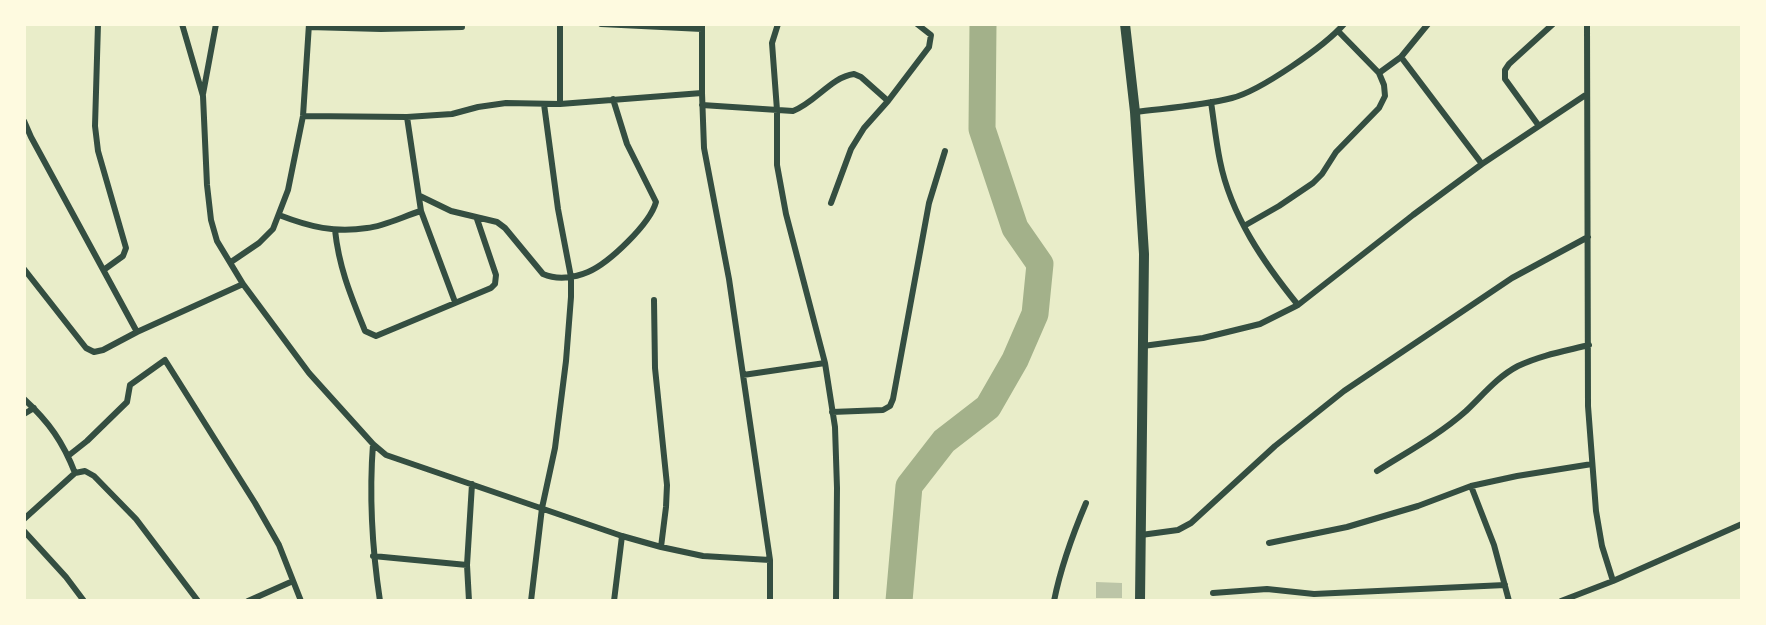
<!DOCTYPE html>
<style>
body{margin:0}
#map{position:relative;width:1766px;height:625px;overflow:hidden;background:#e9edc9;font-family:"Archivo Narrow",sans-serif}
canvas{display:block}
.frame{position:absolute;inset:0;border:26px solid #fefae0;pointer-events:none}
</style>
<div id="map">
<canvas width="1766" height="625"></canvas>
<div class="frame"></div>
</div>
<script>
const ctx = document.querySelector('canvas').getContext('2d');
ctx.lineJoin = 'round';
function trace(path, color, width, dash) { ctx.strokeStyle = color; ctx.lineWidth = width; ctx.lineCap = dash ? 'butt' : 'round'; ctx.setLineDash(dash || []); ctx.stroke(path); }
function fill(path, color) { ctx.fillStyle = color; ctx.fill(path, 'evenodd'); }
const river = new Path2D(`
 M 899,601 L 909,486 L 944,441 L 988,407 L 1015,360 L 1035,314 L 1040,264 L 1015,228 L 982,129 L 983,24`);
const building = new Path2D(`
 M 1096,582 L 1122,583 L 1122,598 L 1096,598 Z`);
const minor = new Path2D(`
 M 98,24 L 95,126 L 98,151 L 126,248 L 123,256 L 105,269
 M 182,24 L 203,96 L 207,185 L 211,220 L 217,241 L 243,284 L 309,373 L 373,444 L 386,455 L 622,536 L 661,547 L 703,556 L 770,560 L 770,601
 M 560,24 L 560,104
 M 601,24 L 702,29
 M 702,24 L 702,93 L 704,148 L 729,279 L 770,560
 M 778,24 L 772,43 L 777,110 L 777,165 L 786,214 L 825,363 L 835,427 L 837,488 L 836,601
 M 1587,24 L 1588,406 L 1596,511 L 1602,546 L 1613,581
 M 309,27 L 381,29 L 462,27
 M 1401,57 L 1482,164
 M 1379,73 L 1401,57 L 1428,24
 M 203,94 L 216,24
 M 1211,102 C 1214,122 1216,142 1220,161 C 1231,216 1264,263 1298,305
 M 702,105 L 793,111 C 815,103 831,77 854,74 L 861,77 L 888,101
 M 1135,112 C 1167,108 1200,106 1232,98 C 1260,91 1325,46 1344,24
 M 303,116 L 407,117 L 452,114 L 478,107 L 506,103 L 560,104 L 702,93
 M 407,117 L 421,211 L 455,302
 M 24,121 L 31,137 L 137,332
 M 1539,126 L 1505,79 L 1505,70 L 1509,64 L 1553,24
 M 420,196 L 451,211 L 497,222 L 505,228 L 543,274 C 557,280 574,278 588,272 C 609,263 650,224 656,202 L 627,144 L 613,99
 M 831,203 L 851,149 L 864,128 L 888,101 L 929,47 L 931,35 L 917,24
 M 279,215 C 310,227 335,233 367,228 C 385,226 404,216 421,211
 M 1244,226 L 1279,206 L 1313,183 L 1322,174 L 1336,152 L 1379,108 L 1385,96 L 1384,85 L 1379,73 L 1338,31
 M 335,230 C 339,268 351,296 365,331 L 376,336 L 491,288 L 495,284 L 496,275 L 477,219
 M 231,262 L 259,243 L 273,229 L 288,190 L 303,116 L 309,24
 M 24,269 L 86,348 L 94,352 L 103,350 L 137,332 L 243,284
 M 654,300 L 655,368 L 667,485 L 666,507 L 661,547
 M 1143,346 L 1203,338 L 1260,324 L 1298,305 L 1413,215 L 1482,164 L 1587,94
 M 743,375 L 825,363
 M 24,399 C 49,422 63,442 75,473
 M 832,412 L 883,410 L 890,406 L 893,399 L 929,203 L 945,151
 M 24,414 L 34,408
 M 373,444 C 369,497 372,548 380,601
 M 68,456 L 87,441 L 127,402 L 130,385 L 165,360 L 255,503 L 279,545 L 301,601
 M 1377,471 C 1407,452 1439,435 1466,411 C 1483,395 1497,377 1518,366 C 1541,355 1565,351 1589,345
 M 1471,486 L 1494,545 L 1509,601
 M 24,519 L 75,473 L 85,471 L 94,476 L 136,519 L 198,601
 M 24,531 L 66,577 L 84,601
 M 1141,535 L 1178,530 L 1191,523 L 1275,446 L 1344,391 L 1512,278 L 1588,237
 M 1269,543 L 1347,527 L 1418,506 L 1471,486 L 1517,476 L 1592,464
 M 373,556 L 467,565
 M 1213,593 L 1267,589 L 1314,594 L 1505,585
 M 248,601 L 293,581
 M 469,601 L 467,565 L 472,484
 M 531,601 L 542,508 L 555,448 L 566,361 L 571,297 L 571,277 L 558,209 L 544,104
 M 614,601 L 622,536
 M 1054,601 C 1061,566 1072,536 1086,503
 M 1561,601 L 1613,581 L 1742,524`);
const tertiary = new Path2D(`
 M 1125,24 L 1135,112 L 1144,254 L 1140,601`);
trace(river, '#a3b18a', 27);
fill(building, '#bcc5a7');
trace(minor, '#344e41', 6);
trace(tertiary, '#344e41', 10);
</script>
